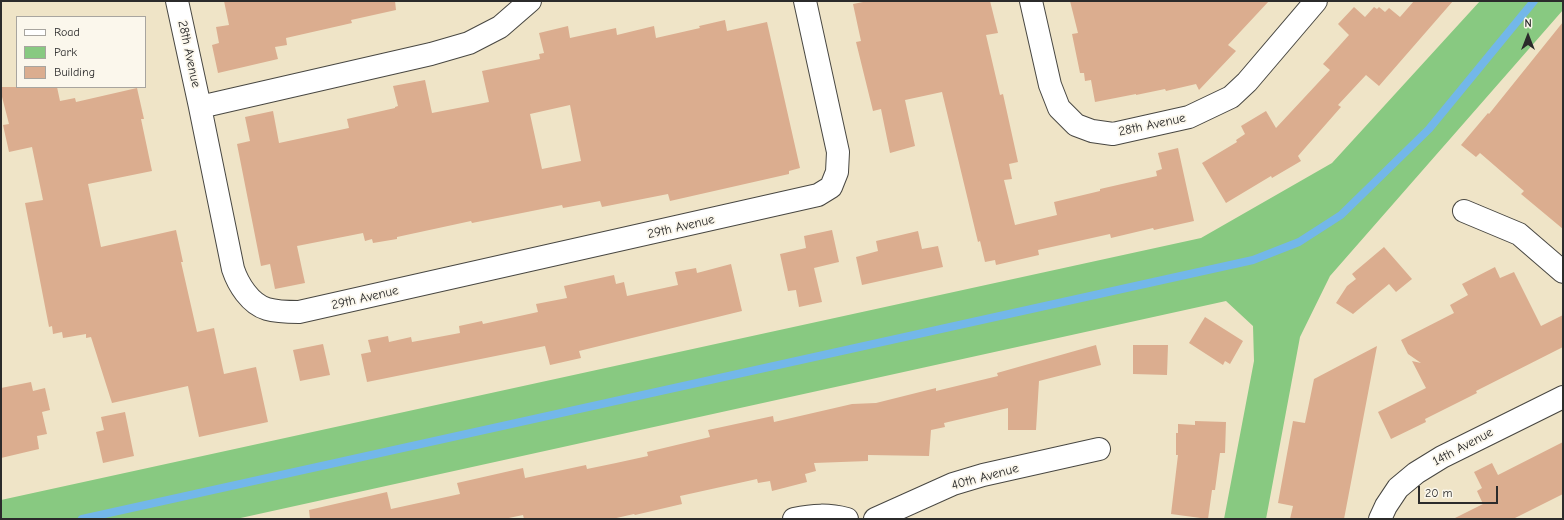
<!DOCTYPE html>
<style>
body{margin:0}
#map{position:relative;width:1564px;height:520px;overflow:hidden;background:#efe4c7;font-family:"Comic Neue",sans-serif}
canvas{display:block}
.frame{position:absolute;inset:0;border:2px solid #2b2b2b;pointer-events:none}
.legend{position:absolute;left:16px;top:16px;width:130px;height:72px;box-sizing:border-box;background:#fbf7ec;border:1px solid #a8a59f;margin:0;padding:5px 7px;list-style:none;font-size:12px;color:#2b2b2b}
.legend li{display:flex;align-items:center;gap:8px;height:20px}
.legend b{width:20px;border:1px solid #a8a59f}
.north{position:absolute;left:1508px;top:16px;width:40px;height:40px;-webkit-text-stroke:3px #fbf7ec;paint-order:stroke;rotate:0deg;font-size:11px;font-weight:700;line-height:16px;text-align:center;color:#2b2b2b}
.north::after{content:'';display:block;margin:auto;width:14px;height:18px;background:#2b2b2b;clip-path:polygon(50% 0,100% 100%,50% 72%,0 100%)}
.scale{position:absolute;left:1418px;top:486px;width:80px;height:18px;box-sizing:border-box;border:2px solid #2b2b2b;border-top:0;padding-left:5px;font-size:12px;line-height:14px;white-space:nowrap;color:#2b2b2b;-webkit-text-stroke:3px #fbf7ec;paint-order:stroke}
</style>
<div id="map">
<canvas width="1564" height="520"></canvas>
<div class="frame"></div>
<ul class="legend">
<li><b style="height:5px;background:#fff"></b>Road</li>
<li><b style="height:11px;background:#88c981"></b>Park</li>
<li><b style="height:11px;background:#dbad8f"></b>Building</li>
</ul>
<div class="north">N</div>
<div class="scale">20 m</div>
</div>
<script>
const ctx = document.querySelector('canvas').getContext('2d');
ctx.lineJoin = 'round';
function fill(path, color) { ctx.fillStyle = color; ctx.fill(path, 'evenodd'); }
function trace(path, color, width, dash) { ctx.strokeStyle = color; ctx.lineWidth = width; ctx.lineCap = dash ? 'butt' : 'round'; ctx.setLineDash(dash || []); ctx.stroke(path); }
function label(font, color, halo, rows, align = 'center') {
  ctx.font = font + ' "Comic Neue",sans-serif'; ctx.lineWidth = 3.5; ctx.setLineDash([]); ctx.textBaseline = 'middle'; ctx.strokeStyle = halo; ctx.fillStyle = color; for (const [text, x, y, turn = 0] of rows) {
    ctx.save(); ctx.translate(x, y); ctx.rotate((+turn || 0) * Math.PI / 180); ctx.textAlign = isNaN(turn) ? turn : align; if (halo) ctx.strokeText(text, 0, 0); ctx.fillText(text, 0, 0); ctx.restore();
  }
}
const green = new Path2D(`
 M 1480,1 L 1563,1 L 1563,10 L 1330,276 L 1300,337 L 1266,519 L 1224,519 L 1254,361 L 1253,326 L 1226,301 L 236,519 L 1,519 L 1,500 L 1201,238 L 1332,163 Z`);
const stream = new Path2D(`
 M 82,519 L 1253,260 L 1299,242 L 1341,215 L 1429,129 L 1534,1`);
const building = new Path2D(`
 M 224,1 L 395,1 L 396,10 L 351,20 L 352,23 L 286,38 L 287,45 L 275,47 L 278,59 L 218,73 L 212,45 L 219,43 L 216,27 L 229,25 Z
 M 868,1 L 990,1 L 998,33 L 986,35 L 1000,95 L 1003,94 L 1018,162 L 1009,164 L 1012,179 L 1004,180 L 1015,225 L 1057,215 L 1054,202 L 1100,191 L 1100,189 L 1157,176 L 1156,171 L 1162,169 L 1158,153 L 1178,148 L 1194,221 L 1154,230 L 1153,228 L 1111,238 L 1110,234 L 1038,250 L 1039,255 L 996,265 L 995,260 L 985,262 L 980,241 L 978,242 L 942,92 L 905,100 L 915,146 L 890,153 L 881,109 L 873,111 L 856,42 L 861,41 L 853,4 Z
 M 1070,1 L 1269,1 L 1228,45 L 1236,51 L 1199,90 L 1196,84 L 1166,91 L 1165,89 L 1136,95 L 1136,94 L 1095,102 L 1091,80 L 1085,81 L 1084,73 L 1080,73 L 1072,34 L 1078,33 Z
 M 1414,1 L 1453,1 L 1379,86 L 1366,75 L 1338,105 L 1341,107 L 1298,156 L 1301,161 L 1272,178 L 1271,176 L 1226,203 L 1202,163 L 1237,142 L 1236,140 L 1245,134 L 1241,126 L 1266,111 L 1276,128 L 1330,70 L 1323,64 L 1349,35 L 1338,24 L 1354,7 L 1365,17 L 1374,7 L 1377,9 L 1379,7 L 1385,12 L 1389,8 L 1400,17 Z
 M 725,20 L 727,31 L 767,22 L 800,168 L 789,171 L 789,174 L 670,201 L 668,194 L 602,207 L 600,201 L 563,208 L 562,205 L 472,223 L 471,221 L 397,237 L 397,239 L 373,243 L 372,239 L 365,241 L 363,233 L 297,246 L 305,283 L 275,289 L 270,264 L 261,266 L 237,144 L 250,141 L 245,117 L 273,111 L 279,143 L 349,128 L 347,119 L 395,108 L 395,107 L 398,106 L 393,86 L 425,80 L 432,113 L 489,102 L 482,71 L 540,59 L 539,54 L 544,53 L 539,33 L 568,26 L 570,38 L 616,28 L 617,35 L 654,26 L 656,38 L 700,28 L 699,26 ZM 570,105 L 581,161 L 542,169 L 530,114 Z
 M 1563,22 L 1563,229 L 1521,194 L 1524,191 L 1480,153 L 1476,157 L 1461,145 L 1488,113 L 1489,114 Z
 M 1,87 L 57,87 L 60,101 L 75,98 L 76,102 L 137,88 L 144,119 L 141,119 L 152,171 L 88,184 L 101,247 L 176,230 L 183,262 L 181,262 L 197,332 L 214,328 L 224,374 L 256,367 L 268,422 L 199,437 L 188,386 L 112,403 L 91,337 L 86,338 L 86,334 L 63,338 L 62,332 L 53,334 L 52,326 L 49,327 L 25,203 L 43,200 L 32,147 L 9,152 L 3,125 L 9,124 L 1,93 Z
 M 832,230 L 839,262 L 814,268 L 822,302 L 799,307 L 796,290 L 788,291 L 780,254 L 806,248 L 804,236 Z
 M 918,231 L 922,249 L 938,246 L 943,267 L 862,285 L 856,257 L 878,251 L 876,241 Z
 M 1384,247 L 1412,279 L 1396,292 L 1389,284 L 1353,314 L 1336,303 L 1347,286 L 1356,279 L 1352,274 Z
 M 731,264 L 742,311 L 579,351 L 581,358 L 550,365 L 545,346 L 367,382 L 361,354 L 371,352 L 368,340 L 388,336 L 389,342 L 411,337 L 412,342 L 460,333 L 459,326 L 482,321 L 483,324 L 538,312 L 536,304 L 567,298 L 564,286 L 614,275 L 616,284 L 624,282 L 627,296 L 678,285 L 675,272 L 696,268 L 697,273 Z
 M 1495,267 L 1500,278 L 1514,272 L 1541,326 L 1563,315 L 1563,347 L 1476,391 L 1477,393 L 1425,419 L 1426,422 L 1391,439 L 1378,412 L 1426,388 L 1412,361 L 1421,363 L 1408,354 L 1401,340 L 1454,313 L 1450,305 L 1468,295 L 1462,284 Z
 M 1205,317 L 1243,341 L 1230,364 L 1225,361 L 1223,365 L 1189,343 Z
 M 323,344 L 330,375 L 300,381 L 293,350 Z
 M 1096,345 L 1101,365 L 1039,381 L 1036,430 L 1008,430 L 1008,408 L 944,423 L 945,427 L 931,430 L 929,456 L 868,455 L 868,461 L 814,463 L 816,471 L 805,474 L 807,482 L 772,491 L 770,481 L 758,483 L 757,479 L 680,496 L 682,504 L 635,515 L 634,514 L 612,519 L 524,519 L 523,515 L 504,519 L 310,519 L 309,510 L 387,492 L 391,509 L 460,494 L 457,483 L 523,468 L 525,478 L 586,465 L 587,469 L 616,463 L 648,456 L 647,452 L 710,437 L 708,430 L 773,416 L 774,422 L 852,404 L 876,403 L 936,388 L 936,391 L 998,376 L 997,373 Z
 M 1133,345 L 1168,345 L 1167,375 L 1133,374 Z
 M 1377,346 L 1344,519 L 1290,519 L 1293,506 L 1278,503 L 1293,421 L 1305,423 L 1314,379 Z
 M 31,382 L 33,391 L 45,388 L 50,410 L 42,412 L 47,434 L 37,436 L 39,449 L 1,458 L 1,388 Z
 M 125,412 L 134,456 L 103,463 L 96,432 L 104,430 L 101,417 Z
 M 1195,421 L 1226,422 L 1225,453 L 1220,453 L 1215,490 L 1212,490 L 1208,519 L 1171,514 L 1178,455 L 1176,455 L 1176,433 L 1178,433 L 1178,424 L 1195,425 Z
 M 1563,442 L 1563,494 L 1513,519 L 1453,519 L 1483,504 L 1477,491 L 1482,488 L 1474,472 L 1492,463 L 1498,475 Z`);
const minor = new Path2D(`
 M 177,1 L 200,107
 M 530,1 L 500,27 L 469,43 L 431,54 L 200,107 L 233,269 C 238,284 250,304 267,309 C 277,312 288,312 299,312 L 818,195 L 831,187 L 837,172 L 838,152 L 805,1
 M 1031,1 L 1050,85 L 1059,108 L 1076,125 L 1092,131 L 1113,134 L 1189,117 L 1231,97 L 1247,82 L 1316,1
 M 1464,211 L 1519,234 L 1563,272
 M 794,519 C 813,515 828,514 847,519
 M 875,519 L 953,484 L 983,475 L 1099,449
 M 1380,519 L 1386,506 L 1398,488 L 1416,473 L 1442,457 L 1563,397`);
const streetNames = [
 ["28th Avenue",189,54,78],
 ["28th Avenue",1152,125,-12],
 ["29th Avenue",681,227,-13],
 ["29th Avenue",365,298,-13],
 ["14th Avenue",1463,447,-28],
 ["40th Avenue",985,477,-15]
];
fill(green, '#88c981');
trace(stream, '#73b7e9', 8);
fill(building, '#dbad8f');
trace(minor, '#484742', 24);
trace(minor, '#fff', 22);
label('13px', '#2b2b2b', '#fbf7ec', streetNames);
</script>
